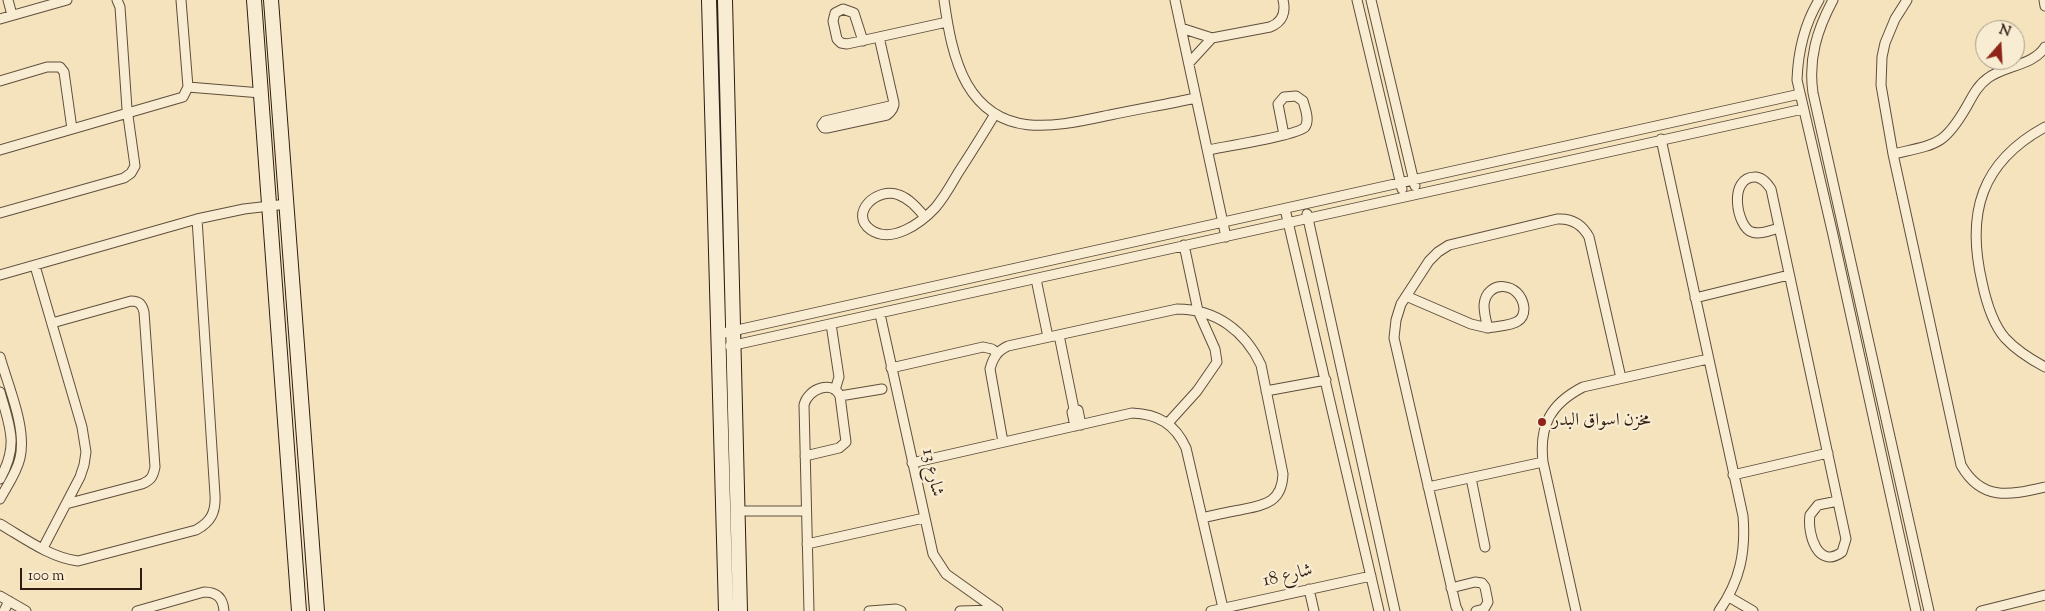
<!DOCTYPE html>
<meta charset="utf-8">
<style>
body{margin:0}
#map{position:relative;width:2045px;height:611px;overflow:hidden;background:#f4e3bc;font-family:"Sorts Mill Goudy",serif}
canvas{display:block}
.north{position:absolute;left:1975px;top:20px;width:50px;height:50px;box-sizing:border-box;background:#f8edd3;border:1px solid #a89a86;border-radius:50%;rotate:19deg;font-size:14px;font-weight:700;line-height:20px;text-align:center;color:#2f1d12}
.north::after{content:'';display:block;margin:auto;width:18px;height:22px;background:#8f2418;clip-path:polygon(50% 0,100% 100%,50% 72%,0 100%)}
.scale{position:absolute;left:20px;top:568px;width:122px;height:22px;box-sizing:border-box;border:2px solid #2f1d12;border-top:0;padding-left:6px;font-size:15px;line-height:18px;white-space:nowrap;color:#2f1d12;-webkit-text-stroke:4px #f8edd3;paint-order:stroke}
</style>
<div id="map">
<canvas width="2045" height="611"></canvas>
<div class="north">N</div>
<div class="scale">100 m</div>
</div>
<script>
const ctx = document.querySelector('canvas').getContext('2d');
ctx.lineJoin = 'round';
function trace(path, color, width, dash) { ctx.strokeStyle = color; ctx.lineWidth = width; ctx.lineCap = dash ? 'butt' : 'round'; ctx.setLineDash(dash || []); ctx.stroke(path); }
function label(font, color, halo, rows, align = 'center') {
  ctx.font = font + ' "Sorts Mill Goudy",Amiri,serif'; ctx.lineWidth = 4.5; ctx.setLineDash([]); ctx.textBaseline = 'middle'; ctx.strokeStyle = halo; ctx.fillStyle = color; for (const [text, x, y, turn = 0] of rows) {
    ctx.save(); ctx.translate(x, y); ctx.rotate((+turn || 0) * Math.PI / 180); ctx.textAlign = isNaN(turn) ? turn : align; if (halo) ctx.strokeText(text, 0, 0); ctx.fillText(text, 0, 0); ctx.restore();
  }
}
const street = new Path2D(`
 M 8,0 L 12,15
 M 944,0 C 948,28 953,59 967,84 C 1000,141 1057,126 1110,115 C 1139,109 1168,104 1196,98
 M 1175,0 L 1226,237
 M 1357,0 L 1402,189
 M 1371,0 L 1415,186
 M 1819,0 C 1804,25 1798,52 1797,80 L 1833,235 L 1916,611
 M 1833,0 C 1817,30 1808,59 1813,93 L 1929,611
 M 1907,0 L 1895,19 L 1885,43 L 1882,57 L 1881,85 L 1893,154 L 1961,465 C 1982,502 2010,495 2045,487
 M 2044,0 L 2045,6
 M 0,19 L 67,0
 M 1181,28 L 1212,38 L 1270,27 C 1283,22 1286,12 1283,0
 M 879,37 L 894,103 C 894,108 891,112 887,115 L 827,128 L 824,128 L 822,125 L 825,121 L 894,105
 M 863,41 L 854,13 L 843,9 L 835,13 L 833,21 L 837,39 L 841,43 L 847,44 L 947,22
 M 1189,63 L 1212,38
 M 0,81 L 47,67 L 60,67 L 64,72 L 72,129
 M 188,87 L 261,93
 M 2045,127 C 1981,162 1966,213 1982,282 C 1986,301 1992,323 2005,338 C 2016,350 2030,359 2045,367
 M 1661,139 L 1743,516 C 1746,552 1740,581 1719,611
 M 0,150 L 183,97 L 188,87 L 181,0
 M 1208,150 C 1222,147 1299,135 1305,127 C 1310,120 1305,108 1303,101 L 1296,96 L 1284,97 L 1278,104 L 1284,135
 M 1893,154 C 1937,144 1944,146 1967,106 C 1973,95 1978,85 1988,78 C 2005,65 2033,66 2045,47
 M 1285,209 L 1379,611
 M 0,213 L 124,178 L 131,173 L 135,166 L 127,109 L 120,7 L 117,0
 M 1307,214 L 1395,611
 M 925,217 C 918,209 910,199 899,195 C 877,186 848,214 871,230 C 892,244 921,223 935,208 C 944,198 951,185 958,173 C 971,153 983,134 995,114
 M 1779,228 C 1771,230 1760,235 1752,232 C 1737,228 1727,176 1756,177 C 1763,178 1767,183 1771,189 L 1846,539 L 1842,552 C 1818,570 1807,534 1810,515 L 1818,505 L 1838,501
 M 35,266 L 82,427 L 86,452 L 84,465 L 80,477 L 43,548
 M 0,275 L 197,219 L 244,209 L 287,204
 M 1036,279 L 1048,337
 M 1406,296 L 1471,324 L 1488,328 C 1486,321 1484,312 1484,305 C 1486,279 1521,281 1524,308 C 1524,313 1523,318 1518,321 C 1511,326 1497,326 1488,328
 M 1695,298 L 1789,275
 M 880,314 L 933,554 L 946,574 L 998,611
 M 52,323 L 131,301 C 139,301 142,304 144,312 L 155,467 C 153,477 151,480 142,484 L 66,504
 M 831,324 L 839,377 L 835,390
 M 719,334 L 1800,94
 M 1059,335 L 1074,409
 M 730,346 L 1803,109
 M 0,357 C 8,386 27,428 20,458 C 17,472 7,486 0,499
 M 891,368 L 983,347 L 992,349 L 997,353
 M 1266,391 L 1326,380
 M 0,392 C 10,428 19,444 0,479
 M 840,396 L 882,389
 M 1168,423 L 1197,391 L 1217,362 L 1215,349 L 1198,311 L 1184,245
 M 1075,426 L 1072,412 L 1074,409 L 1078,410 L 1081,425
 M 1003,442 L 990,369 C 993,358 997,351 1008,346 L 1177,309 C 1216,309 1245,331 1261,365 L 1283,474 C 1282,503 1264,505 1240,510 C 1228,512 1215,515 1202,518
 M 805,456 L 839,448 L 846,442 L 840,396 C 833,380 808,388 804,405 L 809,611
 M 912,463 L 1132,413 C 1158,414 1175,424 1186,448 L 1223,608
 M 1733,475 L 1828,453
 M 1471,478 L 1485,547
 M 1428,487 L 1543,462
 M 738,511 L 806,511
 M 0,524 C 24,538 51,558 78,561 L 196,530 C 211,522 216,512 215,495 L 197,219
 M 807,544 L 924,518
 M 1451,588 L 1475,582 L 1482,583 L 1485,587 L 1488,602 L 1484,609 L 1476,611
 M 1309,589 L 1314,611
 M 0,596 L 26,611
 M 1729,597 L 1753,611
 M 4,611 L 9,601
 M 137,611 L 204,592 C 217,592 223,598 224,611
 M 869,611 L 896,609 L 901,611
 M 960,611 L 997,610
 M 1211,611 L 1371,576
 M 1458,611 L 1456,607 L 1394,338 L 1396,320 L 1401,304 L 1429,261 L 1438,252 L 1449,245 L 1557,219 C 1571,218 1582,224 1589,237 L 1621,378
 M 1576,611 L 1543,462 C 1539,426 1550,404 1583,387 L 1708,359
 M 1981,611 L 2045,595`);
const secondary = new Path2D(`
 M 254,0 L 299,611
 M 271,0 L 317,611
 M 709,0 L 726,611
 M 725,0 L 740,611`);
const markers = [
 [1542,422,5,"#8f2418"]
];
const poiNames = [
 ["مخزن اسواق البدر",1552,422]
];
const streetNames = [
 ["شارع 13",931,473,78],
 ["شارع 18",1288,577,-13]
];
trace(street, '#604e3c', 11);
trace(secondary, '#2f1d12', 16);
trace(street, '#f8edd3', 9);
trace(secondary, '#f8edd3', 14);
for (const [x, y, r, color] of markers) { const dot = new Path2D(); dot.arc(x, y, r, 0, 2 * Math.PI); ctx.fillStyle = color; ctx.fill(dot); trace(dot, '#f8edd3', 2); }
label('18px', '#2f1d12', '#f8edd3', poiNames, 'left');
label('18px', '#2f1d12', '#f8edd3', streetNames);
</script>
